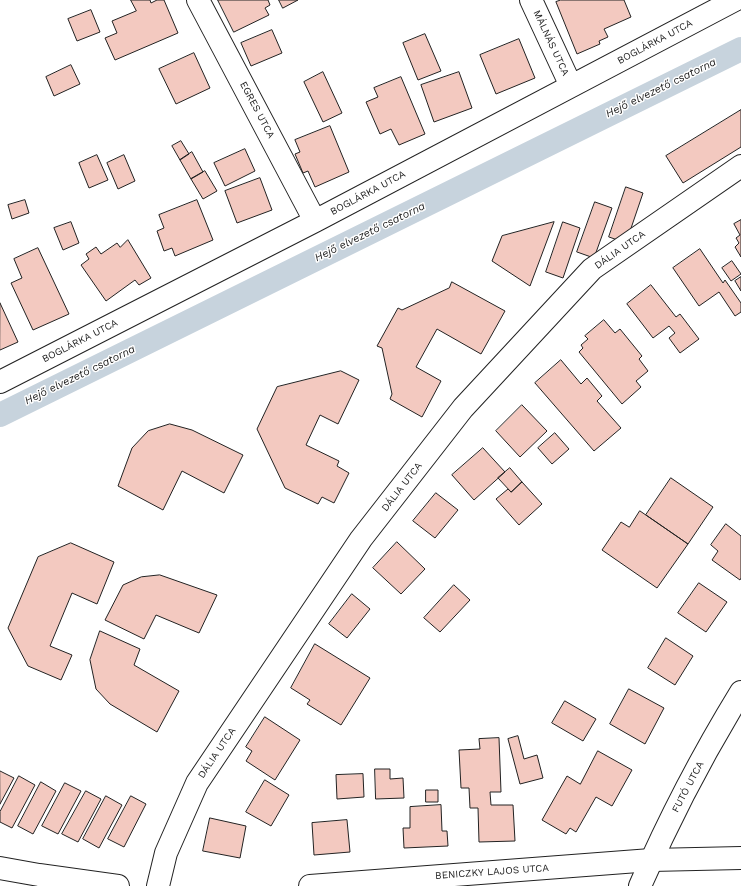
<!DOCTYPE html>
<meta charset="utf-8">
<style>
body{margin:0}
canvas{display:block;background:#fff}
</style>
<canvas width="741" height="886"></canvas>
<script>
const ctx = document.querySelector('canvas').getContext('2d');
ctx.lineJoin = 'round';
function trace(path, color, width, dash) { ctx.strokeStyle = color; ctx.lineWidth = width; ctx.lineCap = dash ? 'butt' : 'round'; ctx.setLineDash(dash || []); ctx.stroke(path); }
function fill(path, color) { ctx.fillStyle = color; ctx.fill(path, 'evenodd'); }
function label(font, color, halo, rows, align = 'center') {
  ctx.font = font + ' "Work Sans",sans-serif'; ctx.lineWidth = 3; ctx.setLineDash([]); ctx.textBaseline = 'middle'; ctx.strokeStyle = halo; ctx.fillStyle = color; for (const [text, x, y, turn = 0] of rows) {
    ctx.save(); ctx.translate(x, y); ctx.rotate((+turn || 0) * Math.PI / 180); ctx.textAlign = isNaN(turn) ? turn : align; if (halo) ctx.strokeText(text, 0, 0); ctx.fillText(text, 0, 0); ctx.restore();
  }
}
const canal = new Path2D(`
 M 0,415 L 741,49`);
const building = new Path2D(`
 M 131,0 L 150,0 L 151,3 L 157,0 L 164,0 L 178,33 L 115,60 L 105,38 L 117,33 L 112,21 L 136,11 Z
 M 218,0 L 268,0 L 270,5 L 265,8 L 269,15 L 234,32 Z
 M 279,0 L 298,0 L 283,8 Z
 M 561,0 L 624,0 L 631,17 L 604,29 L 608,37 L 599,41 L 600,44 L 577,54 L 556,2 Z
 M 91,10 L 100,32 L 77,41 L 68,19 Z
 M 272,30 L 282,53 L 251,66 L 241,43 Z
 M 425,34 L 441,71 L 418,80 L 403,43 Z
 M 519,39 L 535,78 L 496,94 L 480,55 Z
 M 194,53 L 210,88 L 176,104 L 159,69 Z
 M 71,65 L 80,84 L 54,96 L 46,77 Z
 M 323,72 L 342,113 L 323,122 L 304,82 Z
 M 459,72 L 472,108 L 434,122 L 421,85 Z
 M 401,77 L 425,134 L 399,145 L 391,129 L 380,134 L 366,102 L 378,97 L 374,88 Z
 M 741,110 L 741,147 L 683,183 L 666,156 Z
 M 330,126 L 349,172 L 315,187 L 308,171 L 303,173 L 295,154 L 300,152 L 295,140 Z
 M 181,141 L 189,154 L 180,160 L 172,146 Z
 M 245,149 L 255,171 L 225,186 L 214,163 Z
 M 192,152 L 203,172 L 191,179 L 180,160 Z
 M 97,155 L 108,180 L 89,188 L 79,163 Z
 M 124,155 L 135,181 L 118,189 L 107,163 Z
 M 205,171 L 217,191 L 203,199 L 191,179 Z
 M 260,178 L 272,210 L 237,223 L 225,191 Z
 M 626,187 L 643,193 L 626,243 L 609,237 Z
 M 25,200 L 29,213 L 12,219 L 8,205 Z
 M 197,200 L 213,240 L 175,256 L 172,248 L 164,251 L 157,231 L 164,228 L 159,215 Z
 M 595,202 L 612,208 L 594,258 L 577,252 Z
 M 741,220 L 741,257 L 735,247 L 739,243 L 736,238 L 740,235 L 734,224 Z
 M 71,222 L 79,243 L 63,250 L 54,228 Z
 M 554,222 L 530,286 L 492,261 L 502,236 Z
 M 563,222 L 580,228 L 563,278 L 546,272 Z
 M 128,240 L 151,278 L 139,285 L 135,280 L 106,301 L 81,265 L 89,259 L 86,254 L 96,247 L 101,254 L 117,243 L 120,247 Z
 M 38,248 L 69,314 L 33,330 L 11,283 L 22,278 L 14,259 Z
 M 700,249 L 723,283 L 725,280 L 741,303 L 741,312 L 735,316 L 719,292 L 699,306 L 673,268 Z
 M 732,261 L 741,274 L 731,281 L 722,268 Z
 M 741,277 L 741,291 L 735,281 Z
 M 452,282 L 505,311 L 481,354 L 437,329 L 416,367 L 441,381 L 422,417 L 390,399 L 392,394 L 382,348 L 377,346 L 398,308 L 402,310 L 449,288 Z
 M 651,285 L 676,317 L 680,314 L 699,339 L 680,353 L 669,338 L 675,333 L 669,326 L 653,338 L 627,304 Z
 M 0,303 L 18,342 L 0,350 Z
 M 604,320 L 615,333 L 620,329 L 642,356 L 639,359 L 648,371 L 636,381 L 641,387 L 622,404 L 579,352 L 583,348 L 581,345 L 588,339 L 585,336 Z
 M 561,360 L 581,384 L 587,378 L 602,396 L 597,401 L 621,428 L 594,451 L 535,383 Z
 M 341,371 L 359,380 L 338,424 L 320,415 L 306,445 L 339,461 L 337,466 L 349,473 L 334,503 L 322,497 L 318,504 L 285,488 L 257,429 L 277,387 Z
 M 522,405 L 547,431 L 520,457 L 496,431 Z
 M 170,424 L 192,430 L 243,455 L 224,493 L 182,471 L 163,510 L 118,486 L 132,448 L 148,431 Z
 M 555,433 L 569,449 L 552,464 L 538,448 Z
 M 483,448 L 505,472 L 474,500 L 452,475 Z
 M 510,468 L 522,482 L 511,492 L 498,478 Z
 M 671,478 L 713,507 L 688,544 L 646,515 Z
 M 522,482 L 542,504 L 519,525 L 496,499 L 508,489 L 511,492 Z
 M 436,493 L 458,510 L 435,538 L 413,521 Z
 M 640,511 L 688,544 L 657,588 L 602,550 L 621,522 L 629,527 Z
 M 726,524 L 741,536 L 741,578 L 740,580 L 712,560 L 718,551 L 711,545 Z
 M 397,542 L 425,569 L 401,594 L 373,568 Z
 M 71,543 L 114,562 L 97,604 L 72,593 L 50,646 L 72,655 L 61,680 L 28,666 L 8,628 L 38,557 Z
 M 160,575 L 217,595 L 199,633 L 156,615 L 144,639 L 105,620 L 123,585 L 141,577 Z
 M 699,583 L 727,602 L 706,632 L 678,613 Z
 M 454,585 L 470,600 L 440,632 L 424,618 Z
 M 352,594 L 370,609 L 347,638 L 329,624 Z
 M 100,631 L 140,649 L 134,665 L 179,691 L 157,732 L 110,704 L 96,689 L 90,660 Z
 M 666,638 L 693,656 L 675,685 L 648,668 Z
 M 315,644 L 370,678 L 341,725 L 307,704 L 310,700 L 291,688 Z
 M 629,689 L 664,708 L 645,744 L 610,724 Z
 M 565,701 L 596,719 L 583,741 L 552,723 Z
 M 265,717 L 300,740 L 275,780 L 246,761 L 252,751 L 246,747 Z
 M 518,736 L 524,759 L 537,755 L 543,778 L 520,784 L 508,739 Z
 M 499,738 L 501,792 L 490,792 L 491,805 L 513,805 L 515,841 L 479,842 L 478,808 L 470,808 L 469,788 L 461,788 L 459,750 L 480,749 L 479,739 Z
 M 598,751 L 632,770 L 612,806 L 596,797 L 576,832 L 570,828 L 566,834 L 542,820 L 567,776 L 580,784 Z
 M 375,769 L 390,769 L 390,779 L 403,778 L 404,798 L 376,799 Z
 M 0,771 L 14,778 L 0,804 Z
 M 363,774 L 364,797 L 337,799 L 336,775 Z
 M 19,776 L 35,785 L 12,828 L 0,822 L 0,812 Z
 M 265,780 L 289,795 L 271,826 L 246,812 Z
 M 41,782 L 56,791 L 33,834 L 18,826 Z
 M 65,783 L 81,791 L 58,834 L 42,826 Z
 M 426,790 L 438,790 L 438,802 L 426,802 Z
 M 86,791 L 101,799 L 78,842 L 62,834 Z
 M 106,796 L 122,805 L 99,848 L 83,839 Z
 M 131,796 L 146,804 L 124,847 L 108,839 Z
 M 441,805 L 442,831 L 447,831 L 448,846 L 404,848 L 403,828 L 410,828 L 410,807 Z
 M 210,818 L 246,826 L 240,858 L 203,851 Z
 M 347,820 L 350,852 L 314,855 L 312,823 Z`);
const minor = new Path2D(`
 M 198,0 L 315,221
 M 531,0 L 571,86
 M 0,382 L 315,221 L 735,0
 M 0,868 L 39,875 L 118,886
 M 158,886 L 166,853 L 197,783 L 361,539 L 463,408 L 592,269 L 741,166
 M 310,886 L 651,860 L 741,858`);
const major = new Path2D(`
 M 640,886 C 669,819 703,754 741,692`);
const streetNames = [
 ["BOGLÁRKA UTCA",655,42,-28],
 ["MÁLNÁS UTCA",551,43,65],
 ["EGRES UTCA",257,110,62],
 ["BOGLÁRKA UTCA",368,193,-28],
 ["DÁLIA UTCA",620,250,-35],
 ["BOGLÁRKA UTCA",80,341,-27],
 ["DÁLIA UTCA",402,487,-52],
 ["DÁLIA UTCA",217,753,-56],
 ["FUTÓ UTCA",688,787,-62],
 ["BENICZKY LAJOS UTCA",492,872,-4]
];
const waterNames = [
 ["Hejő elvezető csatorna",661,88,-26],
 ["Hejő elvezető csatorna",370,232,-26],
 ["Hejő elvezető csatorna",80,375,-26]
];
trace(canal, '#c7d3dd', 24);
fill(building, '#f3c9c0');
trace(building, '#222', 1);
trace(minor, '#222', 24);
trace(major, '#222', 24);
trace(minor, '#fff', 22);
trace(major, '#fff', 22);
label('10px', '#222', '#fff', streetNames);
label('italic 11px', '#222', '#fff', waterNames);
</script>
